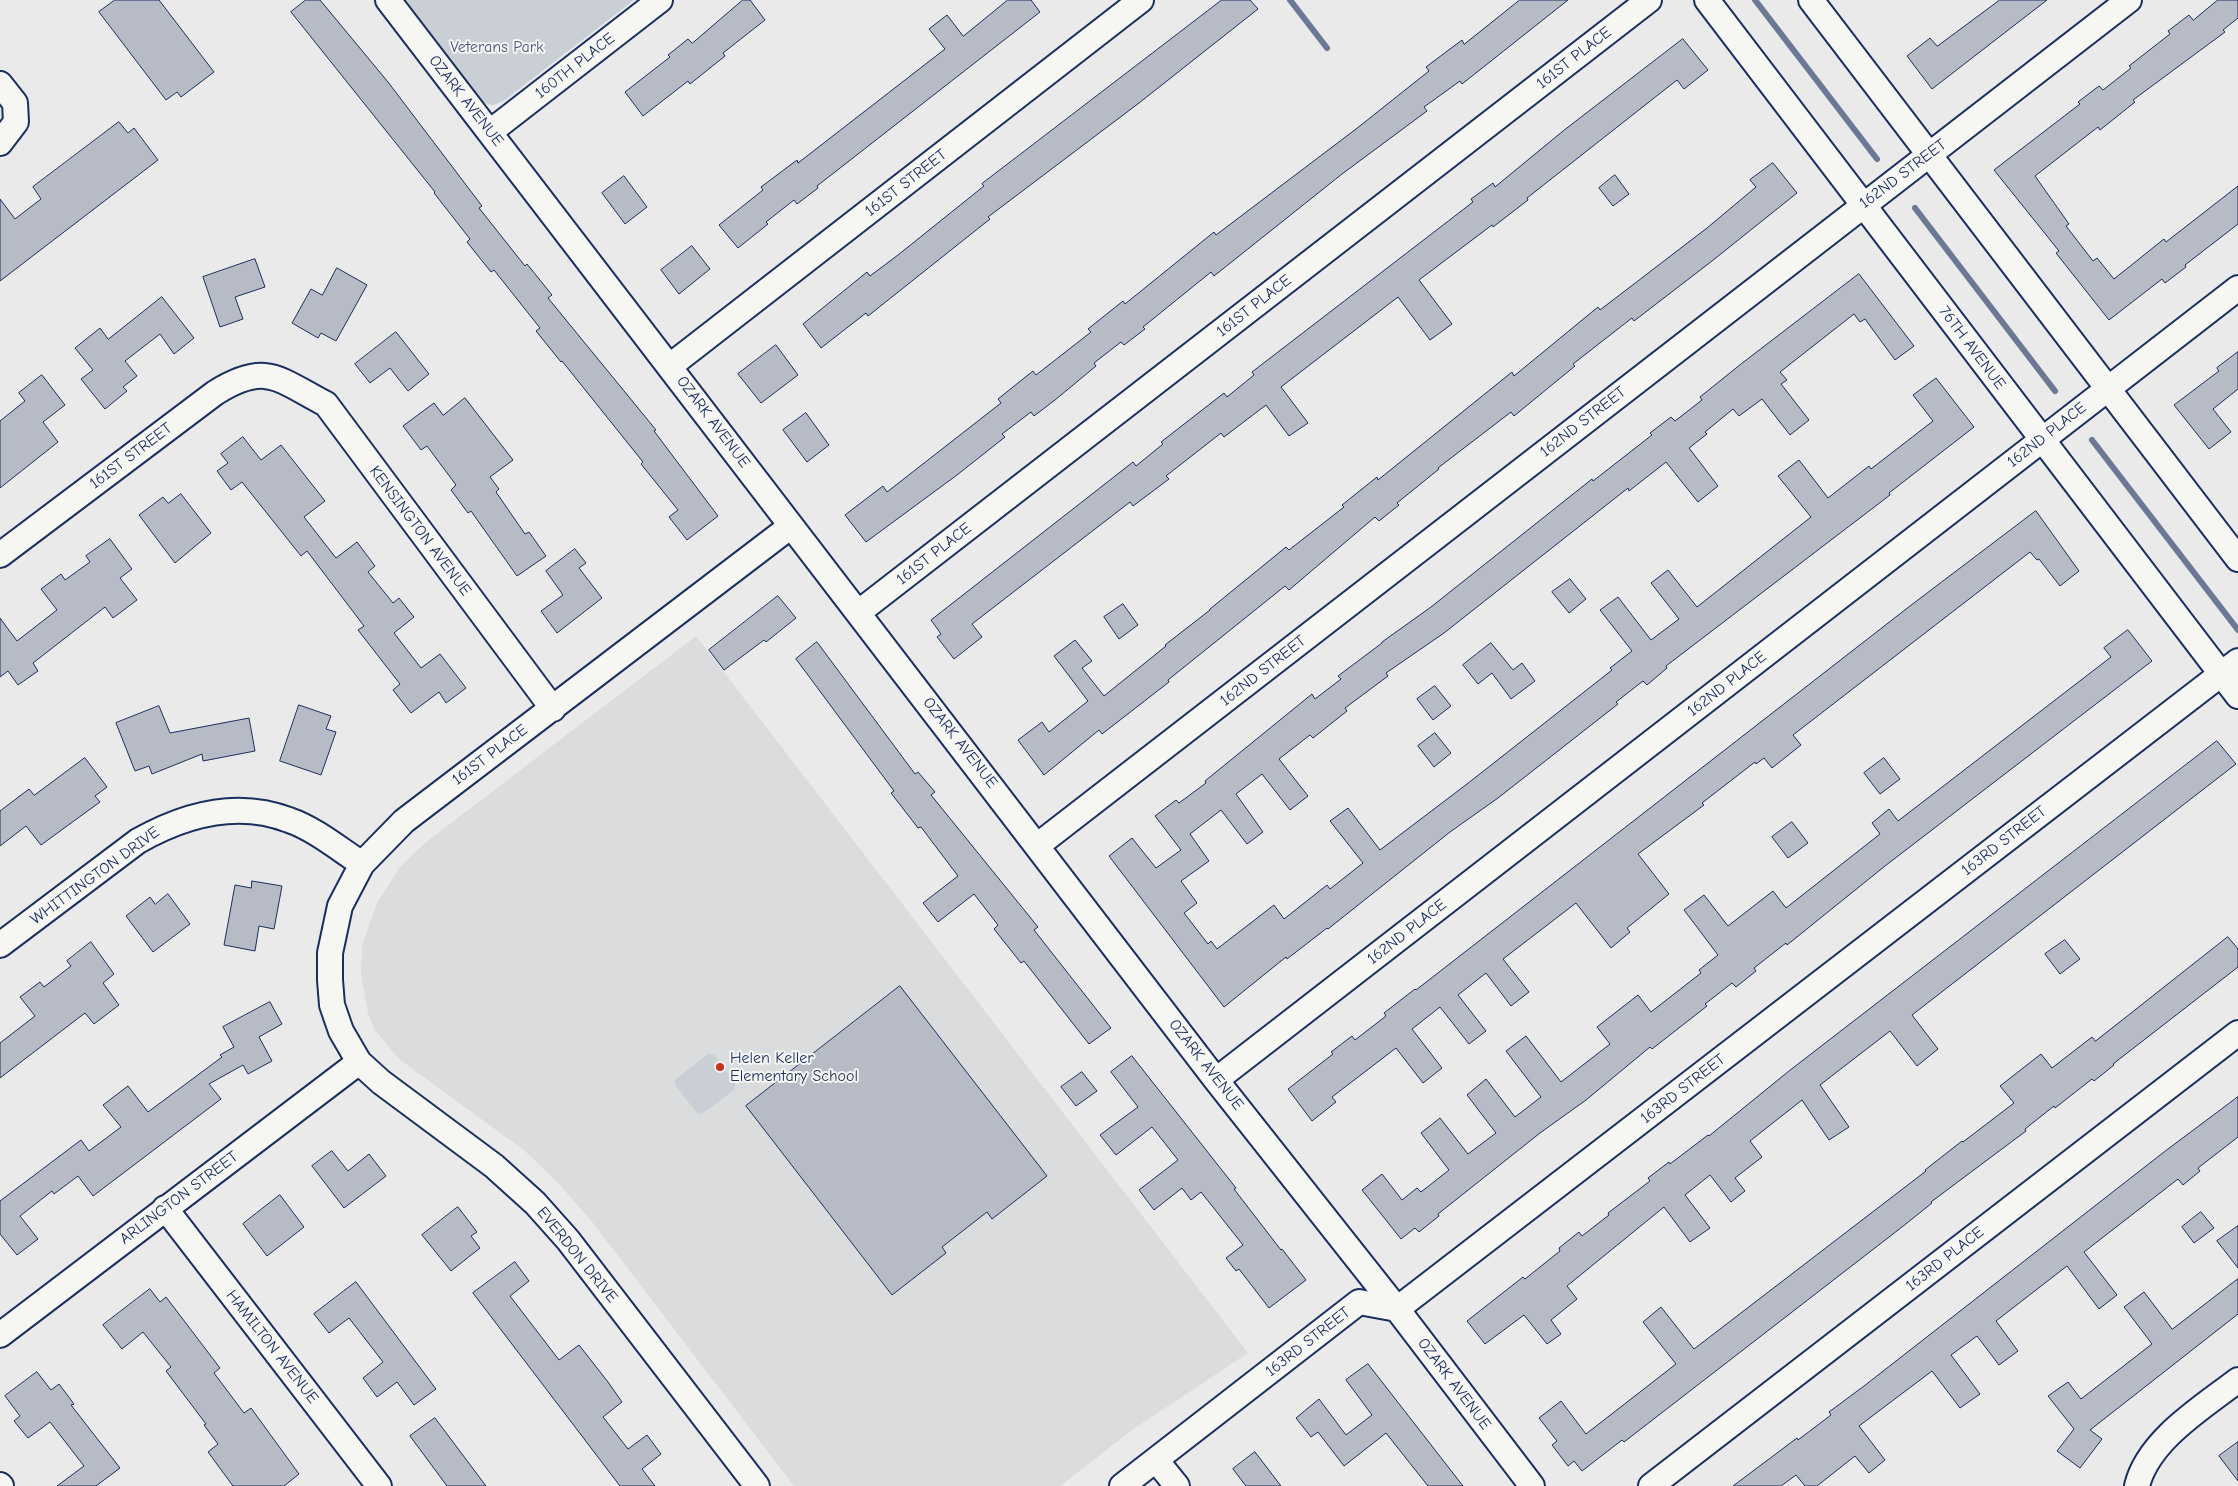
<!DOCTYPE html>
<style>
body{margin:0}
canvas{display:block;background:#e9eae9}
</style>
<canvas width="2238" height="1486"></canvas>
<script>
const ctx = document.querySelector('canvas').getContext('2d');
ctx.lineJoin = 'round';
function fill(path, color) { ctx.fillStyle = color; ctx.fill(path, 'evenodd'); }
function trace(path, color, width, dash) { ctx.strokeStyle = color; ctx.lineWidth = width; ctx.lineCap = dash ? 'butt' : 'round'; ctx.setLineDash(dash || []); ctx.stroke(path); }
function label(font, color, halo, rows, align = 'center') {
  ctx.font = font + ' "Comic Neue",sans-serif'; ctx.lineWidth = 4; ctx.setLineDash([]); ctx.textBaseline = 'middle'; ctx.strokeStyle = halo; ctx.fillStyle = color; for (const [text, x, y, turn = 0] of rows) {
    ctx.save(); ctx.translate(x, y); ctx.rotate((+turn || 0) * Math.PI / 180); ctx.textAlign = isNaN(turn) ? turn : align; if (halo) ctx.strokeText(text, 0, 0); ctx.fillText(text, 0, 0); ctx.restore();
  }
}
const built = new Path2D(`
 M 696,636 L 1248,1353 L 1132,1430 L 1060,1486 L 794,1486 L 593,1223 L 559,1184 L 525,1151 L 399,1059 L 374,1029 L 368,1013 L 361,974 L 362,945 L 377,903 L 400,867 L 425,843 Z`);
const green = new Path2D(`
 M 402,0 L 634,0 L 505,100 C 494,106 490,107 480,100 Z
 M 708,1054 L 714,1055 L 735,1083 L 735,1089 L 702,1114 L 697,1113 L 675,1085 L 675,1080 Z`);
const stream = new Path2D(`
 M 1290,0 L 1327,48
 M 1755,0 L 1877,159
 M 1915,208 L 2055,391
 M 2092,440 L 2238,630`);
const building = new Path2D(`
 M 115,0 L 159,0 L 214,72 L 181,97 L 177,92 L 166,100 L 99,12 Z
 M 306,0 L 320,0 L 388,82 L 482,206 L 479,208 L 525,266 L 527,264 L 552,295 L 548,298 L 656,430 L 654,431 L 718,516 L 687,540 L 669,517 L 678,510 L 641,464 L 643,462 L 562,361 L 561,362 L 536,331 L 540,328 L 494,270 L 491,272 L 467,242 L 470,239 L 434,193 L 435,192 L 291,12 Z
 M 743,0 L 750,0 L 765,20 L 723,53 L 725,56 L 690,84 L 688,81 L 643,116 L 625,92 L 670,57 L 668,55 L 688,39 L 692,43 Z
 M 1008,0 L 1031,0 L 1040,12 L 817,186 L 818,188 L 797,204 L 794,200 L 766,222 L 768,224 L 738,248 L 719,225 L 763,190 L 761,187 L 797,160 L 798,163 L 945,49 L 929,29 L 947,15 L 963,36 Z
 M 1222,0 L 1250,0 L 1258,9 L 1139,103 L 988,217 L 990,219 L 868,316 L 866,313 L 821,348 L 803,324 L 867,272 L 870,276 L 898,255 L 984,186 L 982,184 Z
 M 1520,0 L 1568,0 L 1462,84 L 1460,81 L 1424,107 L 1427,111 L 1342,174 L 1214,276 L 1211,272 L 1143,327 L 1145,329 L 1124,345 L 1121,342 L 1094,363 L 1096,366 L 1055,400 L 1034,416 L 1031,412 L 1002,434 L 1005,437 L 957,475 L 866,542 L 845,515 L 883,486 L 887,492 L 1001,403 L 998,399 L 1033,371 L 1036,375 L 1091,332 L 1088,329 L 1123,301 L 1125,304 L 1214,232 L 1216,235 L 1356,129 L 1429,71 L 1426,67 L 1462,40 L 1464,44 Z
 M 2000,0 L 2047,0 L 1932,89 L 1907,56 L 1930,38 L 1937,46 Z
 M 2218,0 L 2238,0 L 2238,18 L 2223,30 L 2225,32 L 2133,100 L 2135,102 L 2100,130 L 2098,127 L 2035,176 L 2069,224 L 2066,226 L 2093,261 L 2097,258 L 2114,279 L 2164,239 L 2166,242 L 2238,186 L 2238,224 L 2185,265 L 2186,267 L 2165,283 L 2162,279 L 2109,320 L 2056,253 L 2059,251 L 1994,170 L 2080,104 L 2078,102 L 2099,86 L 2103,90 L 2131,68 L 2129,66 L 2170,34 L 2168,31 L 2189,15 L 2193,20 Z
 M 1683,39 L 1708,70 L 1684,89 L 1677,80 L 1527,198 L 1528,200 L 1493,227 L 1492,225 L 1419,280 L 1452,324 L 1430,340 L 1398,297 L 1281,387 L 1308,423 L 1289,436 L 1266,405 L 1224,437 L 1221,433 L 1166,476 L 1169,479 L 1133,506 L 1130,502 L 972,624 L 982,637 L 954,659 L 937,637 L 941,634 L 931,620 L 1133,462 L 1136,466 L 1163,444 L 1161,442 L 1224,393 L 1227,397 L 1254,375 L 1252,372 L 1473,202 L 1471,199 L 1493,183 L 1495,187 L 1563,131 Z
 M 119,122 L 128,133 L 134,128 L 158,160 L 0,281 L 0,199 L 15,219 L 41,199 L 33,187 Z
 M 1773,163 L 1797,193 L 1712,261 L 1634,321 L 1632,318 L 1573,364 L 1575,366 L 1514,416 L 1511,412 L 1438,468 L 1439,469 L 1397,503 L 1399,505 L 1379,521 L 1375,517 L 1289,590 L 1285,586 L 1168,680 L 1169,682 L 1102,734 L 1099,730 L 1044,775 L 1018,740 L 1042,722 L 1049,732 L 1088,701 L 1054,656 L 1075,640 L 1092,661 L 1082,668 L 1104,696 L 1166,646 L 1165,645 L 1210,610 L 1210,609 L 1286,547 L 1289,550 L 1344,507 L 1342,505 L 1377,477 L 1378,480 L 1512,372 L 1514,376 L 1598,307 L 1600,310 L 1707,228 L 1756,187 L 1750,180 Z
 M 1615,175 L 1629,194 L 1613,206 L 1599,188 Z
 M 624,176 L 647,207 L 625,224 L 602,193 Z
 M 692,246 L 710,269 L 679,294 L 661,270 Z
 M 255,259 L 265,287 L 235,297 L 243,319 L 220,327 L 203,277 Z
 M 337,268 L 367,285 L 336,341 L 321,333 L 318,338 L 292,323 L 311,289 L 322,295 Z
 M 1859,274 L 1914,346 L 1895,360 L 1865,319 L 1860,322 L 1854,314 L 1780,372 L 1787,380 L 1781,384 L 1809,420 L 1790,435 L 1762,399 L 1739,416 L 1733,409 L 1705,432 L 1707,434 L 1689,448 L 1718,486 L 1698,502 L 1666,462 L 1629,491 L 1628,488 L 1444,633 L 1386,673 L 1388,676 L 1345,708 L 1347,711 L 1313,738 L 1310,735 L 1279,759 L 1308,796 L 1290,810 L 1262,774 L 1236,794 L 1263,832 L 1247,844 L 1221,810 L 1190,834 L 1209,861 L 1181,881 L 1197,903 L 1184,913 L 1208,944 L 1211,941 L 1217,949 L 1274,905 L 1284,919 L 1327,885 L 1330,889 L 1363,863 L 1330,821 L 1348,808 L 1380,850 L 1467,784 L 1612,670 L 1610,668 L 1632,651 L 1600,610 L 1618,597 L 1651,640 L 1679,619 L 1651,583 L 1668,570 L 1697,607 L 1811,517 L 1778,476 L 1799,460 L 1828,498 L 1869,466 L 1871,469 L 1933,421 L 1913,395 L 1936,378 L 1974,427 L 1889,493 L 1890,495 L 1666,666 L 1667,668 L 1647,685 L 1643,681 L 1616,702 L 1618,704 L 1498,798 L 1450,832 L 1328,929 L 1327,928 L 1287,959 L 1286,957 L 1224,1007 L 1109,856 L 1132,838 L 1156,868 L 1181,850 L 1155,816 L 1176,800 L 1179,803 L 1206,783 L 1205,781 L 1312,694 L 1315,699 L 1341,679 L 1338,676 L 1382,643 L 1382,642 L 1431,607 L 1592,479 L 1593,481 L 1652,435 L 1650,433 L 1671,417 L 1675,421 L 1702,400 L 1700,397 L 1741,364 Z
 M 162,297 L 194,338 L 174,354 L 160,334 L 125,361 L 137,376 L 123,387 L 127,391 L 105,409 L 81,379 L 93,370 L 75,348 L 100,328 L 108,339 Z
 M 396,332 L 429,374 L 408,391 L 390,368 L 370,383 L 355,364 Z
 M 776,345 L 798,375 L 761,403 L 738,374 Z
 M 2238,352 L 2238,389 L 2213,409 L 2231,432 L 2209,449 L 2174,405 L 2219,371 L 2217,368 Z
 M 42,375 L 65,405 L 43,422 L 58,442 L 0,488 L 0,421 L 25,401 L 19,393 Z
 M 465,398 L 513,460 L 490,477 L 499,489 L 496,492 L 525,534 L 529,532 L 546,556 L 517,576 L 471,511 L 468,513 L 451,490 L 456,485 L 427,446 L 421,450 L 403,426 L 434,403 L 443,415 Z
 M 806,413 L 829,445 L 807,462 L 783,430 Z
 M 243,437 L 261,460 L 281,445 L 325,501 L 304,517 L 336,558 L 357,542 L 375,566 L 368,572 L 393,603 L 399,598 L 414,617 L 394,633 L 421,668 L 440,654 L 466,688 L 446,703 L 439,692 L 411,713 L 393,690 L 400,684 L 358,630 L 364,626 L 307,551 L 301,556 L 242,482 L 231,490 L 217,471 L 228,463 L 221,454 Z
 M 181,494 L 211,533 L 175,563 L 139,515 L 163,497 L 168,503 Z
 M 2036,511 L 2079,571 L 2060,586 L 2039,559 L 2037,560 L 2030,552 L 1793,735 L 1801,745 L 1772,768 L 1764,758 L 1756,764 L 1755,762 L 1702,803 L 1704,805 L 1638,854 L 1669,894 L 1627,928 L 1630,932 L 1611,948 L 1576,903 L 1503,959 L 1529,992 L 1511,1006 L 1486,973 L 1458,995 L 1486,1031 L 1469,1044 L 1440,1007 L 1412,1029 L 1442,1068 L 1423,1083 L 1396,1048 L 1332,1097 L 1336,1102 L 1312,1121 L 1288,1089 L 1333,1054 L 1331,1052 L 1352,1036 L 1355,1040 L 1386,1016 L 1384,1013 L 1415,989 L 1416,990 L 1910,606 Z
 M 110,539 L 132,569 L 120,578 L 137,600 L 113,618 L 105,607 L 33,663 L 38,671 L 18,685 L 8,671 L 0,677 L 0,618 L 17,641 L 57,610 L 41,589 L 61,574 L 65,580 L 90,562 L 86,556 Z
 M 575,549 L 586,563 L 579,568 L 602,598 L 557,633 L 541,611 L 563,595 L 546,571 Z
 M 1570,579 L 1586,599 L 1569,613 L 1552,592 Z
 M 778,596 L 796,618 L 766,642 L 764,640 L 724,670 L 709,650 Z
 M 1123,604 L 1138,625 L 1119,639 L 1104,617 Z
 M 2128,630 L 2152,661 L 1885,866 L 1787,945 L 1786,943 L 1754,968 L 1756,971 L 1736,987 L 1732,983 L 1705,1004 L 1707,1006 L 1652,1049 L 1650,1047 L 1586,1100 L 1540,1133 L 1438,1214 L 1439,1216 L 1419,1232 L 1415,1228 L 1401,1239 L 1362,1190 L 1382,1174 L 1402,1200 L 1417,1188 L 1421,1192 L 1449,1170 L 1421,1133 L 1440,1118 L 1468,1154 L 1496,1133 L 1467,1095 L 1486,1079 L 1515,1117 L 1541,1097 L 1506,1051 L 1526,1036 L 1561,1082 L 1610,1044 L 1597,1027 L 1638,995 L 1651,1012 L 1701,973 L 1699,970 L 1718,955 L 1684,910 L 1704,895 L 1728,926 L 1773,891 L 1786,908 L 1880,834 L 1872,823 L 1889,809 L 1898,821 L 2111,657 L 2104,648 Z
 M 817,642 L 915,774 L 918,772 L 935,792 L 931,795 L 1038,927 L 1034,930 L 1111,1028 L 1089,1044 L 1024,961 L 1021,963 L 994,929 L 998,925 L 974,894 L 938,922 L 923,903 L 958,876 L 921,827 L 918,828 L 891,793 L 894,791 L 796,659 Z
 M 1491,643 L 1513,670 L 1522,663 L 1535,681 L 1511,699 L 1492,673 L 1478,684 L 1463,665 Z
 M 1435,686 L 1451,706 L 1433,720 L 1417,699 Z
 M 299,705 L 331,716 L 326,729 L 336,732 L 321,775 L 280,761 Z
 M 159,706 L 170,733 L 249,718 L 255,751 L 203,761 L 202,754 L 152,774 L 149,766 L 135,771 L 116,723 Z
 M 1435,733 L 1451,753 L 1434,767 L 1418,746 Z
 M 2217,741 L 2236,764 L 1912,1015 L 1938,1049 L 1917,1066 L 1890,1031 L 1820,1085 L 1849,1127 L 1829,1140 L 1802,1100 L 1750,1141 L 1762,1157 L 1735,1178 L 1745,1191 L 1731,1202 L 1710,1175 L 1685,1195 L 1710,1228 L 1690,1242 L 1664,1207 L 1567,1286 L 1577,1299 L 1551,1320 L 1561,1334 L 1547,1344 L 1524,1315 L 1485,1344 L 1467,1321 L 1523,1277 L 1525,1279 L 1560,1251 L 1559,1248 L 1579,1232 L 1582,1236 L 1609,1215 L 1608,1213 L 1650,1181 L 1648,1178 L 1669,1162 L 1670,1164 L 1708,1135 L 1709,1136 L 1789,1071 Z
 M 85,758 L 107,787 L 95,796 L 100,802 L 41,845 L 26,826 L 0,846 L 0,811 L 29,789 L 34,795 Z
 M 1884,758 L 1900,779 L 1880,794 L 1864,773 Z
 M 1792,822 L 1808,843 L 1788,858 L 1772,837 Z
 M 252,881 L 282,886 L 274,929 L 259,926 L 255,951 L 224,945 L 235,885 L 251,888 Z
 M 168,894 L 190,924 L 153,952 L 126,916 L 150,897 L 155,904 Z
 M 2228,937 L 2238,949 L 2238,967 L 2113,1064 L 2114,1065 L 2094,1081 L 2092,1079 L 2055,1108 L 2054,1106 L 2025,1129 L 2026,1131 L 1931,1202 L 1932,1203 L 1902,1227 L 1624,1442 L 1622,1440 L 1582,1471 L 1574,1461 L 1568,1466 L 1552,1445 L 1557,1441 L 1539,1418 L 1561,1401 L 1586,1434 L 1676,1364 L 1643,1322 L 1661,1307 L 1694,1349 L 1926,1171 L 1925,1170 L 1962,1141 L 1963,1142 L 2014,1103 L 2000,1086 L 2041,1054 L 2052,1068 L 2092,1037 L 2095,1041 Z
 M 2065,940 L 2080,959 L 2060,974 L 2045,954 Z
 M 91,942 L 114,974 L 103,983 L 119,1005 L 94,1024 L 85,1013 L 0,1078 L 0,1043 L 35,1016 L 20,997 L 40,982 L 44,987 L 71,966 L 67,961 Z
 M 900,986 L 1047,1176 L 992,1219 L 987,1212 L 942,1247 L 946,1253 L 892,1295 L 746,1106 Z
 M 270,1002 L 282,1024 L 259,1037 L 272,1061 L 248,1074 L 243,1065 L 209,1084 L 221,1099 L 93,1196 L 78,1176 L 54,1194 L 52,1191 L 20,1216 L 38,1239 L 17,1255 L 0,1234 L 0,1201 L 81,1140 L 89,1151 L 121,1127 L 103,1105 L 128,1086 L 148,1112 L 222,1057 L 220,1055 L 234,1047 L 223,1027 Z
 M 1132,1056 L 1236,1188 L 1234,1189 L 1281,1250 L 1282,1249 L 1306,1280 L 1269,1308 L 1239,1269 L 1236,1271 L 1226,1258 L 1243,1245 L 1201,1192 L 1191,1200 L 1182,1188 L 1154,1210 L 1139,1190 L 1178,1160 L 1152,1127 L 1116,1155 L 1100,1135 L 1138,1107 L 1111,1072 Z
 M 1082,1072 L 1097,1091 L 1076,1106 L 1061,1087 Z
 M 2238,1097 L 2238,1137 L 2198,1168 L 2200,1171 L 2183,1185 L 2178,1179 L 2084,1252 L 2117,1295 L 2099,1309 L 2067,1266 L 1996,1321 L 2018,1351 L 1999,1365 L 1977,1336 L 1951,1355 L 1980,1394 L 1960,1408 L 1932,1371 L 1859,1426 L 1885,1460 L 1869,1473 L 1855,1456 L 1817,1486 L 1805,1486 L 1796,1475 L 1781,1486 L 1733,1486 L 1797,1438 L 1798,1440 L 1831,1415 L 1829,1412 L 1864,1386 L 2164,1152 Z
 M 332,1151 L 348,1171 L 369,1154 L 386,1176 L 344,1208 L 312,1166 Z
 M 280,1195 L 304,1227 L 267,1256 L 243,1224 Z
 M 458,1207 L 477,1232 L 471,1236 L 480,1248 L 451,1271 L 422,1235 Z
 M 2201,1212 L 2214,1228 L 2194,1243 L 2182,1227 Z
 M 2238,1226 L 2238,1268 L 2217,1241 Z
 M 515,1262 L 529,1281 L 510,1296 L 559,1360 L 579,1345 L 608,1382 L 622,1402 L 603,1417 L 628,1449 L 647,1435 L 661,1454 L 642,1469 L 655,1486 L 620,1486 L 473,1293 Z
 M 2238,1279 L 2238,1314 L 2090,1430 L 2102,1439 L 2080,1468 L 2057,1451 L 2074,1429 L 2048,1396 L 2068,1382 L 2081,1399 L 2152,1344 L 2124,1307 L 2144,1292 L 2172,1329 Z
 M 356,1282 L 436,1389 L 414,1405 L 397,1382 L 377,1397 L 363,1378 L 383,1362 L 349,1318 L 329,1333 L 314,1314 Z
 M 150,1289 L 160,1302 L 166,1297 L 220,1368 L 214,1373 L 244,1413 L 251,1408 L 299,1474 L 284,1486 L 233,1486 L 208,1452 L 218,1444 L 204,1425 L 206,1424 L 166,1371 L 171,1367 L 143,1332 L 122,1349 L 103,1325 Z
 M 1368,1364 L 1400,1405 L 1463,1486 L 1428,1486 L 1386,1433 L 1344,1466 L 1318,1432 L 1311,1437 L 1296,1418 L 1319,1399 L 1346,1435 L 1372,1415 L 1346,1380 Z
 M 37,1372 L 51,1390 L 59,1384 L 74,1404 L 71,1405 L 120,1468 L 96,1486 L 57,1486 L 84,1466 L 50,1422 L 28,1438 L 14,1421 L 20,1416 L 5,1396 Z
 M 435,1418 L 486,1486 L 447,1486 L 410,1436 Z
 M 2238,1442 L 2238,1481 L 2219,1456 Z
 M 1255,1452 L 1281,1486 L 1246,1486 L 1233,1469 Z`);
const minor = new Path2D(`
 M 388,0 L 1216,1080 L 1397,1309 L 1532,1486
 M 1707,0 L 2238,696
 M 1811,0 L 2238,559
 M 0,84 L 15,103 L 16,122 L 0,143
 M 490,132 L 660,0
 M 670,366 L 1141,0
 M 0,555 L 215,393 C 266,361 278,379 326,404 L 553,709
 M 859,612 L 1649,0
 M 1038,845 L 2129,0
 M 0,945 L 138,841 C 184,815 237,800 289,820 C 315,829 339,849 362,864
 M 1216,1080 L 2238,288
 M 165,1208 L 379,1486
 M 0,1335 L 359,1062
 M 1156,1460 L 1177,1486
 M 0,1485 L 1,1486
 M 757,1486 L 568,1240 L 535,1203 L 494,1166 L 381,1082 L 359,1062 L 341,1031 L 332,1005 L 330,980 L 330,953 L 340,906 L 362,864 L 404,821 L 791,526
 M 1122,1486 L 1359,1302 L 1397,1309 L 2238,661
 M 1651,1486 L 2238,1033
 M 2137,1486 C 2148,1440 2203,1407 2238,1380`);
const markers = [
 [720,1067,5,"#c8321e"]
];
const parkNames = [
 ["Veterans Park",497,47]
];
const streetNames = [
 ["161ST PLACE",1574,58,-38],
 ["160TH PLACE",575,66,-38],
 ["OZARK AVENUE",466,101,52],
 ["162ND STREET",1903,174,-37],
 ["161ST STREET",906,183,-38],
 ["161ST PLACE",1254,306,-38],
 ["76TH AVENUE",1972,348,53],
 ["OZARK AVENUE",713,422,53],
 ["162ND STREET",1583,422,-38],
 ["162ND PLACE",2047,435,-38],
 ["161ST STREET",131,456,-37],
 ["KENSINGTON AVENUE",420,531,53],
 ["161ST PLACE",934,554,-38],
 ["162ND STREET",1263,671,-38],
 ["162ND PLACE",1727,684,-38],
 ["OZARK AVENUE",960,743,52],
 ["161ST PLACE",490,755,-37],
 ["163RD STREET",2004,841,-38],
 ["WHITTINGTON DRIVE",95,876,-36],
 ["162ND PLACE",1407,932,-38],
 ["OZARK AVENUE",1206,1065,52],
 ["163RD STREET",1683,1089,-38],
 ["ARLINGTON STREET",179,1198,-37],
 ["EVERDON DRIVE",577,1255,51],
 ["163RD PLACE",1945,1259,-38],
 ["163RD STREET",1308,1342,-38],
 ["HAMILTON AVENUE",272,1347,52],
 ["OZARK AVENUE",1454,1384,53]
];
const poiNames = [
 ["Helen Keller",730,1058],
 ["Elementary School",730,1076]
];
fill(built, '#dadcde');
fill(green, '#caced5');
trace(stream, '#6c7995', 6);
fill(building, '#b6bbc6');
trace(building, '#1b2f5e', 1);
trace(minor, '#1b2f5e', 28);
trace(minor, '#f6f6f2', 24);
for (const [x, y, r, color] of markers) { const dot = new Path2D(); dot.arc(x, y, r, 0, 2 * Math.PI); ctx.fillStyle = color; ctx.fill(dot); trace(dot, '#f6f6f2', 2); }
label('16px', '#47577c', '#f6f6f2', parkNames);
label('16px', '#1b2f5e', '#f6f6f2', streetNames);
label('16px', '#1b2f5e', '#f6f6f2', poiNames, 'left');
</script>
